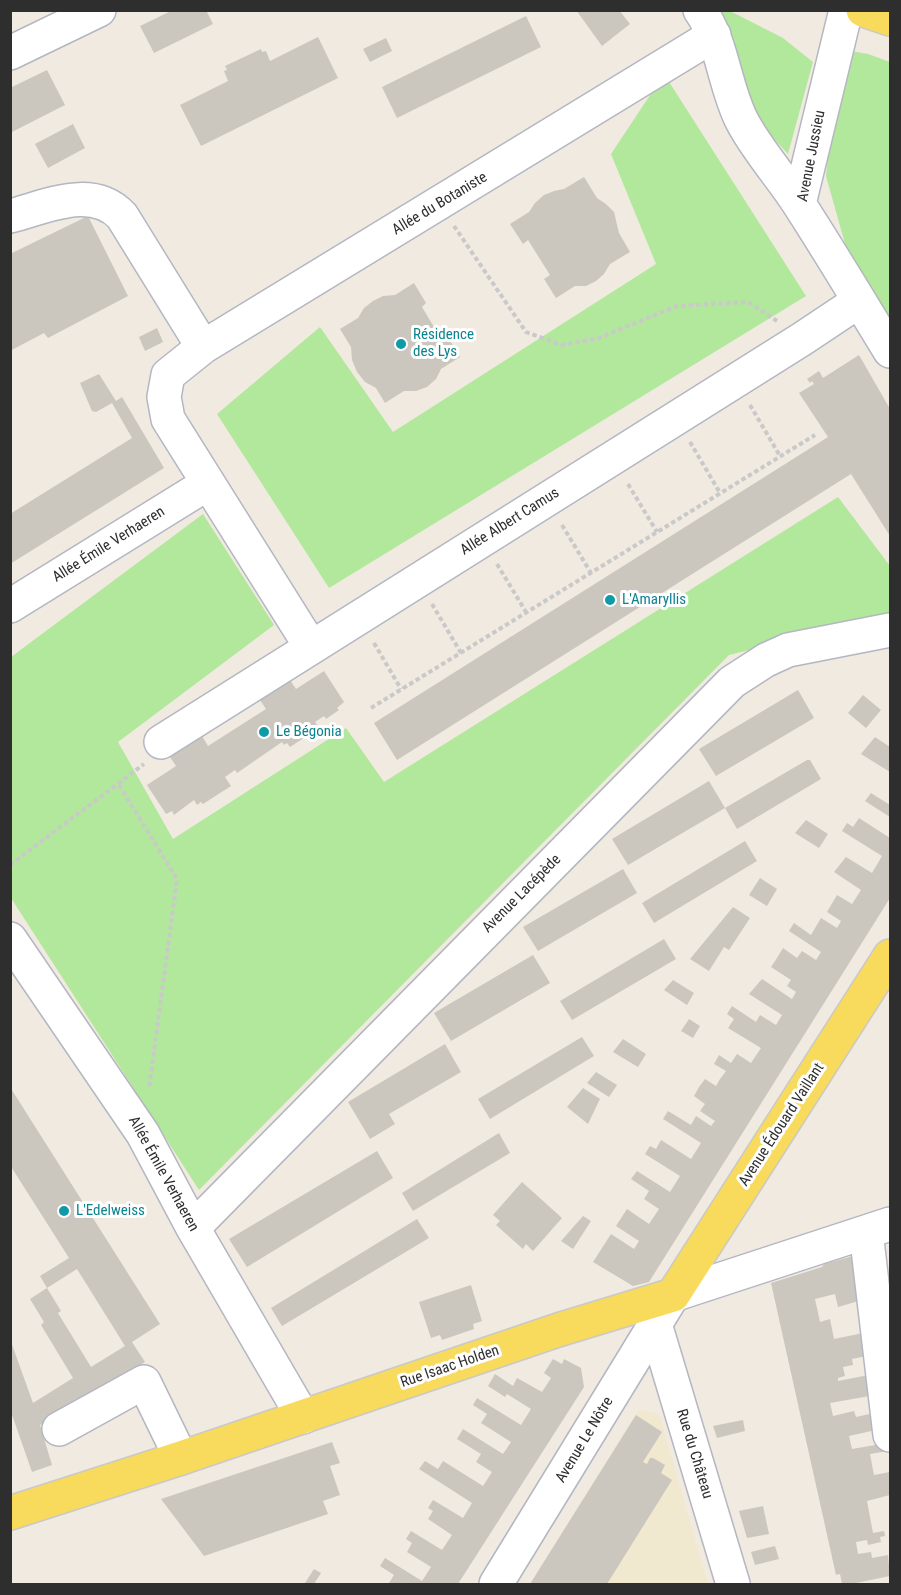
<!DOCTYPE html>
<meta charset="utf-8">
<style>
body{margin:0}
#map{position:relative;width:901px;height:1595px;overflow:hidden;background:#f0eae0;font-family:"Roboto Condensed",sans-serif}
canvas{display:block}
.frame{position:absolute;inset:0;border:12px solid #2e2e2e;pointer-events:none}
</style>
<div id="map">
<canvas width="901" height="1595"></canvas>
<div class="frame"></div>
</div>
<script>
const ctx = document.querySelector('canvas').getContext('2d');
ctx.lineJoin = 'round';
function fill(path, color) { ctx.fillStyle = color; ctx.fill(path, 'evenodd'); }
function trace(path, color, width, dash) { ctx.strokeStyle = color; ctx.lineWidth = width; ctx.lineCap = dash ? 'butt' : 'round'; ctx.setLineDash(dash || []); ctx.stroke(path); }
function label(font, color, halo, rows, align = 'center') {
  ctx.font = font + ' "Roboto Condensed",sans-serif'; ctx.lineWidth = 6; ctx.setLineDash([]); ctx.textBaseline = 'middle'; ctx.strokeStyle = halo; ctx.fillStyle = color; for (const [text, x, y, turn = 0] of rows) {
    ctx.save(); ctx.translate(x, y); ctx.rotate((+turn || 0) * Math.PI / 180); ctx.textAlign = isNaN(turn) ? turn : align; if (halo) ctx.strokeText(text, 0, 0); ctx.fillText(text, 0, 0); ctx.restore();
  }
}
const education = new Path2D(`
 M 639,1409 L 659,1414 L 708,1584 L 530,1584 Z`);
const green = new Path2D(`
 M 713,11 L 730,11 L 783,38 L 813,62 L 788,154 L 757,121 Z
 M 845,50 L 868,54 L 890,62 L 890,326 L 849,258 L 826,176 L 833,104 Z
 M 664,74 L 806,296 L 329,588 L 217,414 L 320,327 L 393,432 L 656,264 L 611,154 Z
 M 838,497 L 890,566 L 890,615 L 729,655 L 199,1190 L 11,898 L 11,657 L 203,514 L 274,625 L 118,742 L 173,839 L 346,728 L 384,782 Z`);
const building = new Path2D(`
 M 173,10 L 206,10 L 213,24 L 154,53 L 140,26 Z
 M 576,10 L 619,10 L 630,24 L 602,46 Z
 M 526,16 L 541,47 L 397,118 L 382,87 Z
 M 318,37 L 338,78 L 201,146 L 180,105 L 228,81 L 224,71 L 227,70 L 225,66 L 261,49 L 262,52 L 266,51 L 270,61 Z
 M 386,38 L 392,51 L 370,62 L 363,49 Z
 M 47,70 L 65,105 L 10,133 L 10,88 Z
 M 73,124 L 85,148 L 48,168 L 35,144 Z
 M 584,177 L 597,198 L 606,204 L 614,212 L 619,233 L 630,252 L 610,264 L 604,274 L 596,281 L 586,286 L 575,286 L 556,298 L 544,279 L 550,275 L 528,240 L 523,244 L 510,224 L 529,212 L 535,203 L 544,195 L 554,191 L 564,189 Z
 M 88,216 L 128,296 L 48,338 L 44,333 L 10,351 L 10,254 Z
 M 414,283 L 426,303 L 422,307 L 443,342 L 449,339 L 460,357 L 441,369 L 436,379 L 427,387 L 416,391 L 404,391 L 385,403 L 376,388 L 365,382 L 357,372 L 352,360 L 351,347 L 340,329 L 358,318 L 364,308 L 373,301 L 383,296 L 395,295 Z
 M 157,328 L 163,342 L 145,351 L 139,337 Z
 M 859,355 L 890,409 L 890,536 L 851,474 L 397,760 L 374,723 L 828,437 L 799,393 L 814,384 L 812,381 L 810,383 L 807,379 L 819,371 L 823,378 Z
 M 99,374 L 116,401 L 122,397 L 164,468 L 10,564 L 10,514 L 132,438 L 112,403 L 96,412 L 92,411 L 80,383 Z
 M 324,671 L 344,702 L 337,708 L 339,710 L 326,719 L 324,716 L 315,722 L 319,728 L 290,747 L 287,743 L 284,745 L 282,742 L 237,773 L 235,770 L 225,777 L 231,786 L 203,804 L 201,802 L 197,805 L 194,800 L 174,815 L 172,811 L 166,814 L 147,785 L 176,766 L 170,757 L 202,736 L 208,746 L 266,709 L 260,700 L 290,680 L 296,689 Z
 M 798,690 L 814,718 L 716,776 L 699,749 Z
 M 863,695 L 881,710 L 866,728 L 848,713 Z
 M 875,737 L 890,747 L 890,772 L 861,754 Z
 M 807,760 L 810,760 L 821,779 L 737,829 L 725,808 L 628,865 L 612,839 L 709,781 L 725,808 Z
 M 871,793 L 890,805 L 890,817 L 865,801 Z
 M 859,818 L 890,838 L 890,898 L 649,1282 L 633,1286 L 593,1262 L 611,1234 L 634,1249 L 639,1241 L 616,1226 L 627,1209 L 649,1224 L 659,1209 L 644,1199 L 649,1191 L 631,1179 L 637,1171 L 670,1192 L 680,1176 L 645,1154 L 650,1146 L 656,1149 L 661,1140 L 691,1159 L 701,1143 L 663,1119 L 668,1111 L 691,1125 L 696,1116 L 711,1126 L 715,1121 L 700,1111 L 705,1104 L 694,1096 L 699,1087 L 705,1079 L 716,1086 L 720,1079 L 726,1071 L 714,1064 L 719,1055 L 731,1063 L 737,1054 L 751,1063 L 761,1048 L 728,1028 L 734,1019 L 727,1014 L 732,1006 L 756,1022 L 760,1015 L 776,1025 L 782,1015 L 749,994 L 762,979 L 792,999 L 796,992 L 787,986 L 791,980 L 771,967 L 777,958 L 783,948 L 797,958 L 802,951 L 816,960 L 821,952 L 789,931 L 794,923 L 811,935 L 821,918 L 837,928 L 841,921 L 827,912 L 837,895 L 852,904 L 861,890 L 834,872 L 846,857 L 872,873 L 882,856 L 842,831 L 847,823 L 853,827 Z
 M 806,820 L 828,834 L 819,848 L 795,833 Z
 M 745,841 L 757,861 L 654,923 L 642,903 Z
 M 623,869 L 637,893 L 538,951 L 523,927 Z
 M 760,878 L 777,889 L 767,906 L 749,895 Z
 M 733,907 L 750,918 L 729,950 L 724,947 L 709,971 L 690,959 Z
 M 664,939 L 676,959 L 572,1020 L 560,1001 Z
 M 533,955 L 550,983 L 451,1041 L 434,1013 Z
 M 673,980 L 694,993 L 687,1005 L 664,990 Z
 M 689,1019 L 700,1026 L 693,1038 L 681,1031 Z
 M 582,1037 L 594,1056 L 490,1119 L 478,1099 Z
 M 623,1039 L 646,1054 L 638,1067 L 613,1052 Z
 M 445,1044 L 461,1072 L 389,1114 L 395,1124 L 370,1139 L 348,1102 Z
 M 596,1072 L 617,1085 L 609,1097 L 587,1083 Z
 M 10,1087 L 160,1324 L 132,1342 L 145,1362 L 40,1425 L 52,1465 L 32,1472 L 10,1409 L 10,1339 L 33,1403 L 73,1378 L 41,1325 L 44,1322 L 30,1299 L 47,1288 L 61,1311 L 58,1313 L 91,1367 L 125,1346 L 77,1269 L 47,1288 L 40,1276 L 69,1258 L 10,1165 Z
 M 583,1088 L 600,1099 L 588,1124 L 567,1107 Z
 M 499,1133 L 510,1153 L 413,1211 L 402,1193 Z
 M 377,1151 L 393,1178 L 247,1267 L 229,1239 Z
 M 522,1182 L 562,1218 L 533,1251 L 526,1244 L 523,1249 L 496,1225 L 500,1221 L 493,1215 Z
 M 583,1216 L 591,1221 L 573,1249 L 561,1241 Z
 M 417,1219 L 429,1238 L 282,1326 L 271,1308 Z
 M 864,1253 L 869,1298 L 838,1307 L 835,1294 L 815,1299 L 820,1322 L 830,1319 L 834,1339 L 873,1331 L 876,1354 L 852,1359 L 853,1365 L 843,1367 L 845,1376 L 838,1378 L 838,1381 L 879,1373 L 881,1394 L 830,1403 L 833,1416 L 854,1411 L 856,1417 L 874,1413 L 885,1428 L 849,1436 L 852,1449 L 887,1443 L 888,1451 L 870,1454 L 874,1475 L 890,1472 L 890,1495 L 867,1501 L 873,1533 L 884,1531 L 885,1536 L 880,1537 L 881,1542 L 868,1545 L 867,1540 L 856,1542 L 858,1554 L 871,1552 L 872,1558 L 888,1555 L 890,1576 L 851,1584 L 842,1584 L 840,1574 L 836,1575 L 771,1283 L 822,1267 L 824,1264 Z
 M 471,1285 L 482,1321 L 473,1324 L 474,1329 L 442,1340 L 440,1335 L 431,1338 L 419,1302 Z
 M 553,1359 L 562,1364 L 564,1359 L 581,1368 L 584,1387 L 458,1584 L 392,1584 L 389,1583 L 394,1575 L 380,1566 L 385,1558 L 422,1581 L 431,1567 L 407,1552 L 412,1543 L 406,1539 L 411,1531 L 442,1550 L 452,1535 L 428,1519 L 433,1511 L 428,1508 L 433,1500 L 463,1518 L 472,1503 L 419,1469 L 425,1461 L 438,1469 L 443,1461 L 483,1486 L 492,1472 L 476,1462 L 481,1454 L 457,1439 L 463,1429 L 503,1454 L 511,1442 L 481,1423 L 487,1414 L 473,1405 L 477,1398 L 521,1425 L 531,1409 L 507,1394 L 505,1397 L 488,1386 L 495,1374 L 513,1386 L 517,1378 L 542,1392 L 551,1378 L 544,1373 Z
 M 636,1415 L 662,1432 L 643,1462 L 647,1464 L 650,1458 L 653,1458 L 665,1465 L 661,1473 L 672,1480 L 607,1584 L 530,1584 Z
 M 743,1420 L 745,1431 L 717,1438 L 713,1426 Z
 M 332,1442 L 340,1463 L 330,1466 L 340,1495 L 323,1501 L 328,1514 L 204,1556 L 161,1499 Z
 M 763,1506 L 769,1534 L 747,1538 L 739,1511 Z
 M 775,1546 L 779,1559 L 755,1565 L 751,1552 Z
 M 314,1569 L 321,1573 L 314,1584 L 308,1584 L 305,1583 Z`);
const path = new Path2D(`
 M 454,226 L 526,332 L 561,345 L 599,338 L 677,306 L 748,302 L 777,321
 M 750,405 L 780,456
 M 690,442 L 720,493
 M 628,484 L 657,532
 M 562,525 L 591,573
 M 497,564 L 526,612
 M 432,604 L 461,653
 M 374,643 L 401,689
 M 371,708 L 815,435
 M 119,785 L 177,879 L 149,1089
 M 10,865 L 144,764`);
const minor = new Path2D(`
 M 700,10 C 723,43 724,86 742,121 C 757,150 781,176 799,204 C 830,252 860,302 890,351
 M 10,53 L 99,10
 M 799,204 L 846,10
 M 10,216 C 46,207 92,184 122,216 L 203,347
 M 10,606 L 207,484
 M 311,647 L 168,419 L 164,397 L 168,375 L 203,347 L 714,35
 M 161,742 L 802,339 L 859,301
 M 10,939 L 143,1134 L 193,1228 L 303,1417
 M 193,1228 L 732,682 L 766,660 L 788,650 L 890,630
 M 866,1232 L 890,1435
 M 655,1324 L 733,1584
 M 59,1429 L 144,1382 L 181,1458
 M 496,1584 L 673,1295 L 890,1224`);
const major = new Path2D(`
 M 863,10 L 890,19
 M 10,1513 L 181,1458 L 558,1330 L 673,1295 L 890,956`);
const markers = [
 [401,344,6,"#0f9aa8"],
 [610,600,6,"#0f9aa8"],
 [264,732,6,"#0f9aa8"],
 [64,1211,6,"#0f9aa8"]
];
const streetNames = [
 ["Avenue Jussieu",812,156,-79],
 ["Allée du Botaniste",440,204,-31],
 ["Allée Albert Camus",510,522,-32],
 ["Allée Émile Verhaeren",109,545,-32],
 ["Avenue Lacépède",522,894,-45],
 ["Avenue Édouard Vaillant",782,1125,-57],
 ["Allée Émile Verhaeren",163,1174,61],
 ["Rue Isaac Holden",450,1367,-19],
 ["Avenue Le Nôtre",585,1440,-59],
 ["Rue du Château",694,1454,73]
];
const cultureNames = [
 ["Résidence",413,335],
 ["des Lys",413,352],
 ["L'Amaryllis",622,600],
 ["Le Bégonia",276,732],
 ["L'Edelweiss",76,1211]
];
fill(education, '#f1e8d0');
fill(green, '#b2e89b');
fill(building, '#cbc7bf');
trace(minor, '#b4b6c2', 36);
trace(major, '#c9c9c9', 36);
trace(path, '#c9c9c9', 4, [4.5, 3]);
trace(minor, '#fff', 33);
trace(major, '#f8da5d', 33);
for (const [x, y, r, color] of markers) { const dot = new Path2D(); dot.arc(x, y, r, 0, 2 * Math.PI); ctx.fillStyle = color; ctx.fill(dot); trace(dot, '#fff', 2); }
label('15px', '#2e2e2e', '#fff', streetNames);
label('15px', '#0d838f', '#fff', cultureNames, 'left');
</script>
